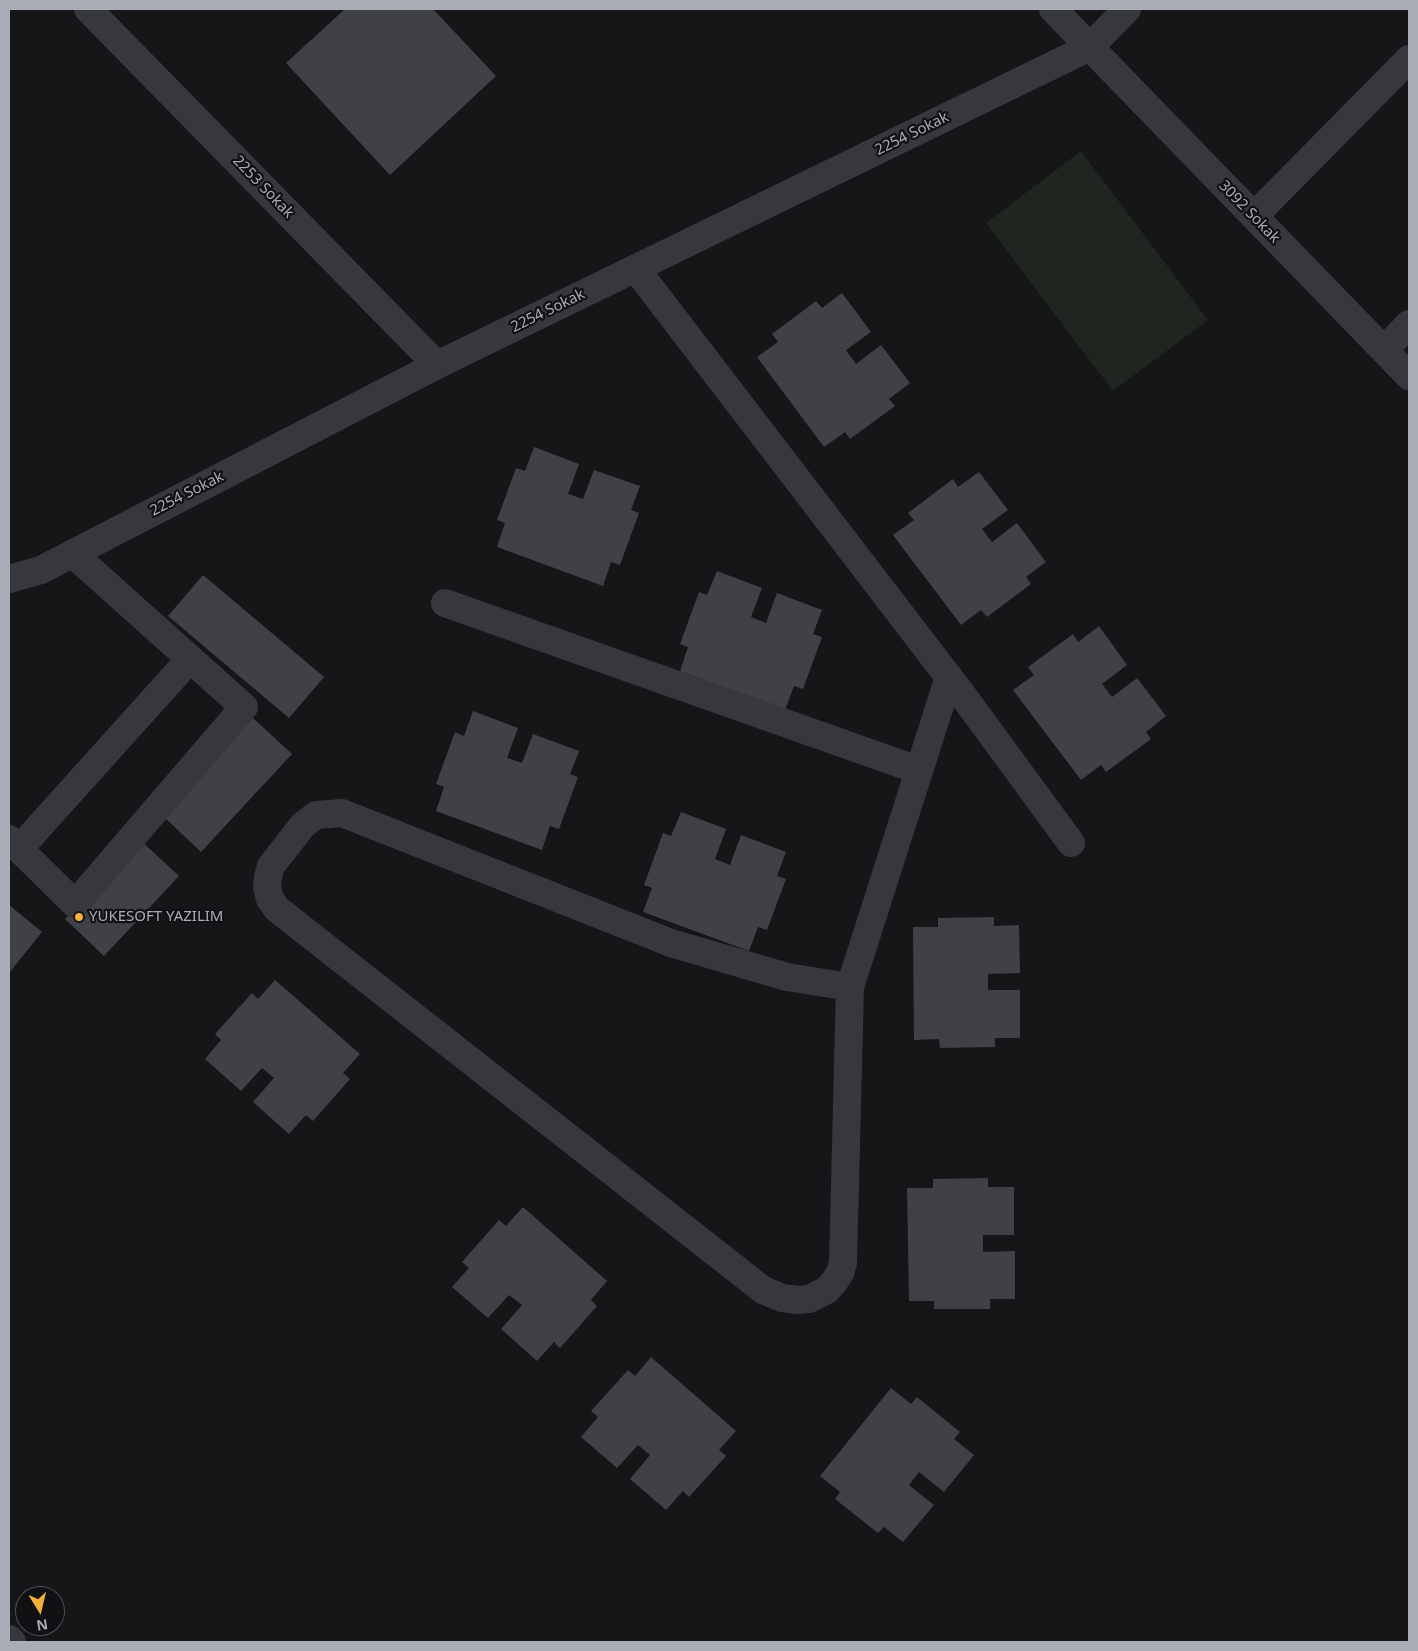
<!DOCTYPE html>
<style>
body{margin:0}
#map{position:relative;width:1418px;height:1651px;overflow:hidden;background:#161618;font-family:"Noto Sans",sans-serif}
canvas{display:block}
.frame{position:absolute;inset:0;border:10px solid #a8adb8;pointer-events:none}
.north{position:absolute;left:15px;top:1586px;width:50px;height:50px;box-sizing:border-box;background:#111113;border:1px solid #4d4f55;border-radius:50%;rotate:171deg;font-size:14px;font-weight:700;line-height:20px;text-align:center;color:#a8adb8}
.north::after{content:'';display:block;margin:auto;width:18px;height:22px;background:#f2b134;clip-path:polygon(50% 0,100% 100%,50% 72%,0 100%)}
</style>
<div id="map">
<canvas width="1418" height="1651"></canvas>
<div class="frame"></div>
<div class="north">N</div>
</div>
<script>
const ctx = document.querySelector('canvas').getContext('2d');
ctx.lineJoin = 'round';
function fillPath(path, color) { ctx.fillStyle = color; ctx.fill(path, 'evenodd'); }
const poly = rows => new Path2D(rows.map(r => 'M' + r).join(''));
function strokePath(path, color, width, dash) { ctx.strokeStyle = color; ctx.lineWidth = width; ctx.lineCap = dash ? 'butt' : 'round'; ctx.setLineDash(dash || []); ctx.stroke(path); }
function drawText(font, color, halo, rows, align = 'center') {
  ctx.font = font + ' "Noto Sans",sans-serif'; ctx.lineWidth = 4.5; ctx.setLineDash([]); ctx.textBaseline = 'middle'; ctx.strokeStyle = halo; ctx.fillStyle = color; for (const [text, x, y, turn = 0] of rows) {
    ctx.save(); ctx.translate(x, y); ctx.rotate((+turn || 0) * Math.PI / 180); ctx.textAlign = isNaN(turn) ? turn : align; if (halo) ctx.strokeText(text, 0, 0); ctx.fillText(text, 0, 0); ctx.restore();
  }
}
const green = poly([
 [1081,151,1208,320,1113,391,986,223]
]);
const building = poly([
 [345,9,433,9,496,76,390,175,286,63],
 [842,293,871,332,846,350,856,364,881,345,910,383,889,399,895,406,850,439,845,432,824,447,757,357,778,342,772,334,816,301,822,308],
 [534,447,579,464,568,494,583,499,594,470,640,486,631,510,639,513,620,565,611,562,603,586,497,547,505,523,497,520,516,468,525,471],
 [979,472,1008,510,982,529,992,542,1017,523,1046,562,1026,577,1031,584,987,617,981,610,961,625,893,535,914,520,908,513,953,479,958,487],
 [717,571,762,588,751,617,766,623,777,593,822,610,813,634,822,637,803,689,794,686,785,710,680,671,688,647,680,644,699,592,707,595],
 [203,575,324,677,289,718,168,616],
 [1099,626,1127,665,1102,684,1112,697,1137,678,1166,716,1146,732,1151,739,1106,772,1101,765,1081,780,1013,690,1034,675,1028,667,1073,634,1078,642],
 [473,711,518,728,507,758,522,763,533,734,579,751,570,774,578,777,559,829,550,826,542,850,436,811,444,787,436,784,455,732,464,736],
 [253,718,292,754,201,852,162,815],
 [681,812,726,829,715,859,730,865,741,835,786,852,777,876,786,879,767,930,758,927,749,951,643,912,652,888,644,885,663,833,671,836],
 [139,839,179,876,104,956,65,919],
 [9,905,42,932,9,973],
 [994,917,994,926,1019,925,1020,973,988,974,988,990,1020,990,1020,1038,995,1038,995,1047,940,1048,939,1039,914,1040,913,927,938,927,938,918],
 [275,980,360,1054,343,1073,350,1079,313,1121,306,1115,289,1134,253,1102,274,1078,262,1068,241,1091,205,1059,221,1040,215,1034,252,993,258,999],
 [988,1178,988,1187,1014,1187,1014,1235,983,1235,983,1252,1015,1251,1015,1299,990,1299,990,1309,934,1309,934,1301,909,1301,907,1188,933,1188,933,1179],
 [523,1207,607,1281,591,1300,597,1306,560,1348,554,1342,537,1361,501,1329,522,1305,509,1295,488,1318,452,1287,469,1268,462,1262,499,1220,506,1226],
 [651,1357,736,1431,719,1450,726,1456,689,1497,683,1491,666,1510,630,1479,650,1455,638,1445,617,1468,581,1437,598,1417,591,1411,628,1370,635,1376],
 [891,1388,911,1404,917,1397,960,1432,954,1439,974,1455,944,1492,919,1472,909,1485,934,1505,903,1542,884,1527,878,1533,835,1499,840,1492,820,1476]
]);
const minor = poly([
 [88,9,437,365],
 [1053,9,1409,376],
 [1254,216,1409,59],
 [636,269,961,693,1071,843],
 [1384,350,1409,324],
 [9,579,41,570,437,365,1090,47,1127,9],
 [445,603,918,770],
 [9,839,75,904,244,707,73,554],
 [19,849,190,659],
 [850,987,787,977,671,943,342,813,316,815,303,825,271,866,268,877,267,888,270,899,277,909,763,1290,782,1298,798,1300,809,1299,827,1290,834,1282,840,1273,843,1263,850,987,949,677],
 [9,1639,12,1642]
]);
const markers = [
 [79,917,5,"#f2b134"]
];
const streetNames = [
 ["2254 Sokak",912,134,-26],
 ["2253 Sokak",263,187,46],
 ["3092 Sokak",1249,212,46],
 ["2254 Sokak",548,311,-26],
 ["2254 Sokak",187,494,-27]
];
const poiNames = [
 ["YUKESOFT YAZILIM",89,917]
];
fillPath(green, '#1e261f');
fillPath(building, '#404145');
strokePath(minor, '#37383d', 28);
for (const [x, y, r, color] of markers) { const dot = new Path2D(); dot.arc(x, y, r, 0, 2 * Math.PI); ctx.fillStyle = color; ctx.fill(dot); strokePath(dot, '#111113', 2); }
drawText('15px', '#a8adb8', '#111113', streetNames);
drawText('15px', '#a8adb8', '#111113', poiNames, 'left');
</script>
